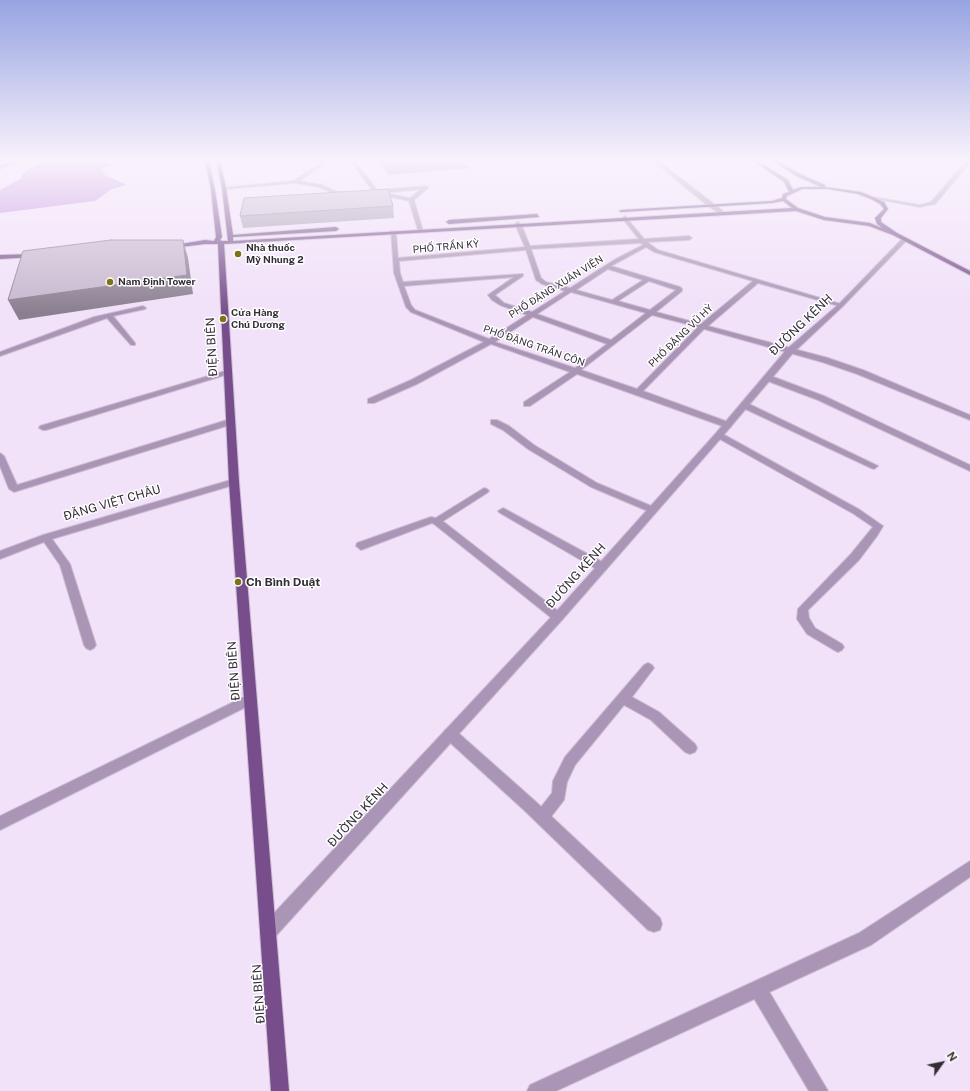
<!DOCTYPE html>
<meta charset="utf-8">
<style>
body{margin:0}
#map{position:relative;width:970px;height:1091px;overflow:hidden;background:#f1e1f9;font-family:"Public Sans",sans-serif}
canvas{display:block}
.north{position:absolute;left:922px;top:1043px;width:40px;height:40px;-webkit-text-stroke:3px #fff;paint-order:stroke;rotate:57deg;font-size:11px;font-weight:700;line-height:16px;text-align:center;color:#332d36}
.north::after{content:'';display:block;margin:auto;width:14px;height:18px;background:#332d36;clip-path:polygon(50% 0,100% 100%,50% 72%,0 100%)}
</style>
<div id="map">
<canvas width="970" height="1091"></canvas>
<div class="north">N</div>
</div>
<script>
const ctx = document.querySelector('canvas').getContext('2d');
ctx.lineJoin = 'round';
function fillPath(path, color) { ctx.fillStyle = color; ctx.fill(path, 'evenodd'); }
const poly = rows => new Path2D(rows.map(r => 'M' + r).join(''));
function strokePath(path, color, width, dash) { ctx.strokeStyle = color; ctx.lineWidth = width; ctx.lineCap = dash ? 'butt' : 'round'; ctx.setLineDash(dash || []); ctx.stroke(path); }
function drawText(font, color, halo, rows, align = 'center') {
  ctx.font = font + ' "Public Sans",sans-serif'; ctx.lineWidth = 3; ctx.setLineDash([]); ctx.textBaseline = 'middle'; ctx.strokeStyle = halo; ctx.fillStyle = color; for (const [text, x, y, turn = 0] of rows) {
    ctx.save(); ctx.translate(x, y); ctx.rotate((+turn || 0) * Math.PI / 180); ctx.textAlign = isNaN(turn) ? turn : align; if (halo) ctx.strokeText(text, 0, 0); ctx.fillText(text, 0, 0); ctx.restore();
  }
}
const water = poly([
 [47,160,99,160,111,163,113,165,103,168,102,170,105,175,127,185,112,189,95,201,0,213,0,190,20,179,22,175,29,169],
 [377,160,454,160,469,166,470,168,389,175]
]);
const service = poly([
 [325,160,330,160,299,181,322,185,334,191,350,193,350,195,333,193,319,187,295,183,224,189,222,188,294,181,325,160],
 [350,160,354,160,377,190,428,186,428,188,414,200,423,231,418,230,409,201,374,193,350,160],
 [421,189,410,198,385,193,421,189],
 [225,371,228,371,232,373,46,430,43,430,39,428,40,426,225,371],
 [741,403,747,403,878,466,874,469,871,468,741,407,741,403],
 [227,420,233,420,234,422,233,424,14,492,9,489,0,466,0,453,4,456,17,485,227,420],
 [491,420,497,420,509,426,534,445,597,483,656,508,658,510,653,513,650,512,591,487,528,449,503,430,491,424,491,420],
 [719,432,860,510,883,526,877,536,859,560,808,610,809,618,815,628,842,644,844,647,842,650,838,652,834,650,807,634,797,619,798,609,851,554,873,527,854,514,716,437,715,435,719,432],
 [484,488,487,489,489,491,487,493,440,523,434,523,432,521,434,519,484,488],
 [503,508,606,564,607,567,606,570,598,570,500,513,498,511,503,508],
 [648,663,652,665,654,668,632,697,659,712,695,744,697,748,695,752,690,754,685,752,651,720,624,705,575,765,567,782,564,800,547,822,542,824,537,822,535,817,537,812,552,793,553,781,565,757,644,665,648,663],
 [250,694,254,695,256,699,254,703,0,830,0,816,250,694],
 [758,981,764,983,828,1091,809,1091,752,995,750,989,752,983,758,981]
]);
const minor = poly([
 [652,160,657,160,723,211,723,213,719,213,708,206,652,160],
 [17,161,19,163,0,169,0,167,17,161],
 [625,216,644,239,689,236,692,238,689,240,647,242,658,250,844,305,839,306,758,283,708,326,828,358,863,370,970,415,970,420,857,374,822,362,704,329,643,391,731,423,731,427,725,427,577,374,530,406,524,406,524,402,570,372,491,344,417,384,374,403,368,403,368,399,411,380,484,342,411,312,406,307,394,273,391,231,396,232,398,258,525,247,515,224,518,222,521,224,530,246,639,239,622,218,625,216],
 [641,243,643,245,614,260,570,288,546,282,541,278,531,249,641,243],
 [646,247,654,252,753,281,701,324,656,312,682,291,682,289,680,287,611,266,646,247],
 [526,250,536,280,542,284,565,291,532,312,504,303,495,295,523,276,523,274,403,282,400,273,399,261,526,250],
 [608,269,643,280,612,300,576,290,608,269],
 [514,277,488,295,492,300,500,305,527,315,489,339,415,310,411,305,404,286,514,277],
 [649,281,676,290,650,310,618,301,649,281],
 [571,292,646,313,611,340,537,314,571,292],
 [652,315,698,327,637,389,581,370,652,315],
 [533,317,607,344,575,368,495,342,533,317],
 [143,306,146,308,145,309,113,316,135,343,135,345,131,345,107,318,0,356,0,352,94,317,143,306],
 [765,376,771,376,824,396,970,465,970,471,818,400,765,380,765,376],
 [234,479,237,480,239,482,237,484,52,539,70,564,96,645,94,648,90,650,86,648,84,645,60,565,44,542,0,559,0,551,43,535,234,479],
 [431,517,440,519,562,614,564,617,562,620,558,621,554,620,434,524,432,523,361,550,356,546,357,543,431,517],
 [450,728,455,730,535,801,660,918,662,924,660,930,654,932,648,930,525,811,445,738,444,734,445,730,450,728],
 [970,861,970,877,871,945,556,1091,527,1091,530,1085,859,933,970,861]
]);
const tertiary = poly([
 [967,160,970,160,970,163,935,204,920,207,871,198,873,197,920,205,931,202,967,160],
 [903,238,908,239,843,306,793,353,722,437,562,620,274,938,268,940,262,938,260,932,262,926,554,614,716,433,787,349,839,304,903,238]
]);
const primary = poly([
 [205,160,209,160,215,190,222,237,220,240,222,241,228,241,222,188,216,160,220,160,226,188,233,235,336,227,339,229,336,231,233,237,233,241,792,208,783,201,772,203,621,212,619,211,621,210,772,201,782,198,783,194,789,192,784,182,752,160,757,160,788,180,793,190,801,187,821,187,796,176,771,160,777,160,800,174,825,185,825,187,861,192,884,202,888,209,881,218,881,222,897,233,970,271,970,275,968,274,893,235,869,226,824,220,796,211,224,244,239,482,289,1091,271,1091,229,482,218,244,205,244,172,248,169,246,205,240,214,241,216,237,211,190,205,160],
 [802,189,828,189,858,194,871,199,880,204,884,209,875,218,877,224,882,228,870,223,825,217,798,208,786,199,787,196,802,189],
 [537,214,539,217,449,224,446,222,449,220,537,214],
 [36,254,36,256,34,257,0,259,0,255,36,254]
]);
const rail = poly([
 [0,167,17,160]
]);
const wall = poly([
 [393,206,394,218,243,228,240,216]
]);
const shadedWall = poly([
 [183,240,188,258,193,294,19,320,8,300]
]);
const building = poly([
 [388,189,393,206,240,216,244,198,388,189],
 [111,240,183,240,187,275,8,300,23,251,111,240]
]);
const markers = [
 [238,254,4,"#7c7315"],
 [110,282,4,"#7c7315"],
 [223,319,4,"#7c7315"],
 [238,582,4,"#7c7315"]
];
const farStreetnames = [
 ["PHỐ TRẦN KỲ",446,247,-5],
 ["PHỐ ĐẶNG XUÂN VIỆN",556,287,-32],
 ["PHỐ ĐẶNG VŨ HỶ",681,336,-44],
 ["PHỐ ĐẶNG TRẦN CÔN",534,346,19]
];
const farPoinames = [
 ["Nhà thuốc",246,248],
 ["Mỹ Nhung 2",246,260],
 ["Nam Định Tower",118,282],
 ["Cửa Hàng",231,313],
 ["Chú Dương",231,325]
];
const streetNames = [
 ["ĐƯỜNG KÊNH",801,325,-44],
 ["ĐIỆN BIÊN",212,347,-93],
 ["ĐẶNG VIỆT CHÂU",112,503,-16],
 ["ĐƯỜNG KÊNH",576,576,-48],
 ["ĐIỆN BIÊN",234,671,-94],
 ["ĐƯỜNG KÊNH",358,815,-47],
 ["ĐIỆN BIÊN",259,994,-94]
];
const poiNames = [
 ["Ch Bình Duật",246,582]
];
fillPath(water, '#bf8bd9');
strokePath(service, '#cbbdd2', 2);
strokePath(minor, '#cbbdd2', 2);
strokePath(tertiary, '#cbbdd2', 2);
strokePath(primary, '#cbbdd2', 2);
fillPath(service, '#ab95b7');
fillPath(minor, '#ab95b7');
fillPath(tertiary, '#ab95b7');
fillPath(primary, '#774e8b');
strokePath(rail, '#726977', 1.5);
fillPath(wall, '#a99db0');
fillPath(shadedWall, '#8a7f90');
fillPath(building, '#c5b6cd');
strokePath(building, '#8a7f90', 1);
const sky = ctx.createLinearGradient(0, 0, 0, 313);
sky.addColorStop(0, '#97a4e2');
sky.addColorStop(0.51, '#f9f2fc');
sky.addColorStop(1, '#f9f2fc00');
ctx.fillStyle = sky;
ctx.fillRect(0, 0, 970, 313);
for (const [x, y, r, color] of markers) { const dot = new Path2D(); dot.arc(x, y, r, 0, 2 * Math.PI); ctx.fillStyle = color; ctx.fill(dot); strokePath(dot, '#fff', 1.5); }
drawText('10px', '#332d36', '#fff', farStreetnames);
drawText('bold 10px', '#332d36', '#fff', farPoinames, 'left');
drawText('12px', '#332d36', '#fff', streetNames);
drawText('bold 12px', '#332d36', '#fff', poiNames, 'left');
</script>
